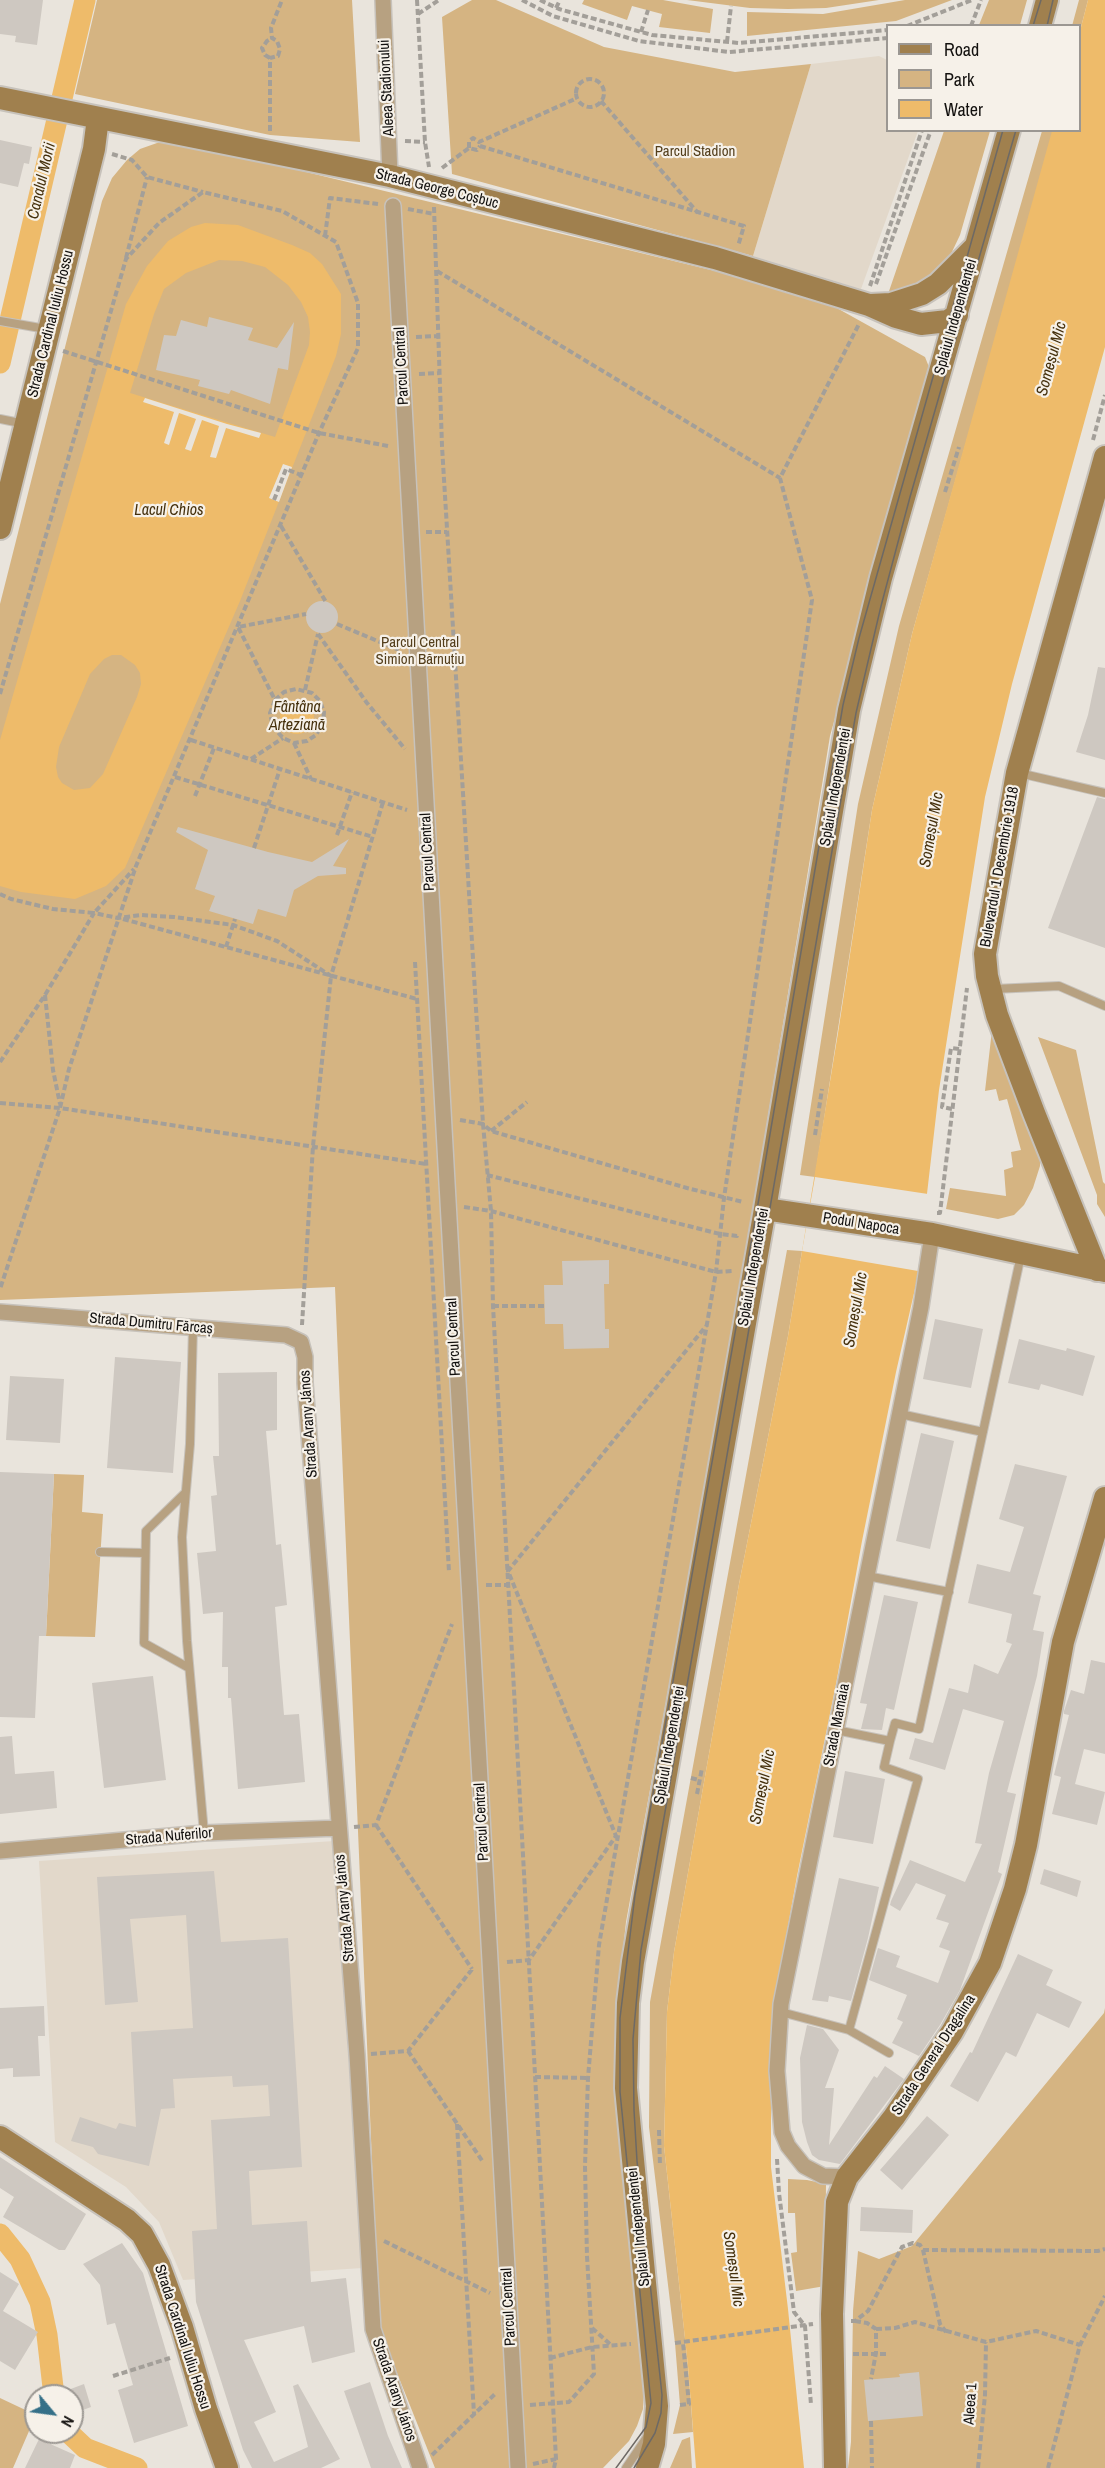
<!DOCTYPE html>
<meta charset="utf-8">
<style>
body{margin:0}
#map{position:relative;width:1105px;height:2468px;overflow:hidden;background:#e9e4dc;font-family:"Archivo Narrow",sans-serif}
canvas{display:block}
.legend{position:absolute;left:886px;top:24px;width:195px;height:108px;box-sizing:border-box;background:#f6f1e9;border:2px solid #9b9792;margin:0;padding:8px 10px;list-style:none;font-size:18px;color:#13110f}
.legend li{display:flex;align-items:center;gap:12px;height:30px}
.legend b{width:30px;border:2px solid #9b9792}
.north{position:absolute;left:24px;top:2384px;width:60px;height:60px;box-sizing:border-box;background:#f6f1e9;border:2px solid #9b9792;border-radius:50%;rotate:119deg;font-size:16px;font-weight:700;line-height:24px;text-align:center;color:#13110f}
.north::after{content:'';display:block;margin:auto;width:21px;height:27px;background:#357088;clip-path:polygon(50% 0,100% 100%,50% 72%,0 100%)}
</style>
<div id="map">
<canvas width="1105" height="2468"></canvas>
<ul class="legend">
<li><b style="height:8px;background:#a0804e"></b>Road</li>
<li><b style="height:16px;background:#d5b482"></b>Park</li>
<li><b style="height:16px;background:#eebb6a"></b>Water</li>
</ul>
<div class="north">N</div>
</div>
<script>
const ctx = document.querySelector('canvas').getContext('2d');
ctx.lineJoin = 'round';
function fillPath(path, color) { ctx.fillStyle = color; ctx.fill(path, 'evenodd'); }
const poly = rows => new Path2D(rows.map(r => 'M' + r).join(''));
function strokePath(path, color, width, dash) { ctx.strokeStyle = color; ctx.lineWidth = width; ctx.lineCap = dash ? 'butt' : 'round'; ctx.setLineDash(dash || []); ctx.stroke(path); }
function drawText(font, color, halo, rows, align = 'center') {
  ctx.font = font + ' "Archivo Narrow",sans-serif'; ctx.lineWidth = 4.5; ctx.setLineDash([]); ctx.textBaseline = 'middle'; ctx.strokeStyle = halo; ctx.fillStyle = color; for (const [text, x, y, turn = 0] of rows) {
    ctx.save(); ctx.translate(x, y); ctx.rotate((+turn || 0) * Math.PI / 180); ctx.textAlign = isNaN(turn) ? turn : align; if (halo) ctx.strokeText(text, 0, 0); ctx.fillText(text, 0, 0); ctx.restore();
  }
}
const built = poly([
 [879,56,887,60,888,130,918,131,861,289,753,256,811,64],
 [334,1841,362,2268,183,2280,159,2222,126,2187,55,2142,39,1861]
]);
const green = poly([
 [97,0,352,0,360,142,270,135,75,94],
 [472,0,496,0,604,47,735,72,811,64,753,256,452,174,442,17],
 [584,0,663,0,713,9,710,33,659,27,662,14,632,6,627,20,582,4],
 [687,0,879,0,826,8,788,9,750,8],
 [905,0,952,0,896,21,747,36,747,12,823,14],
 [989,0,1027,0,1020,25,979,25],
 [1079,0,1088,0,1080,31,1080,26,1072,26],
 [944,131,990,131,960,235,950,256,936,270,919,283,887,297],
 [1042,131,1054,131,912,634,872,810,815,1177,800,1175,858,804,899,626],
 [178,141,773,285,826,302,925,357,929,367,923,399,830,736,731,1343,626,1922,618,1996,614,2073,644,2389,643,2409,637,2426,629,2441,603,2468,435,2468,379,2328,335,1287,0,1300,0,604,102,201,112,178,127,160,140,149,157,143],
 [992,1030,1040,1152,1040,1166,1033,1188,1024,1205,1014,1215,998,1219,946,1209,950,1188,1006,1196,1004,1170,1013,1167,1011,1152,1021,1150,1007,1099,999,1101,996,1089,985,1091],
 [1038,1037,1076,1050,1103,1182,1105,1184,1105,1217,1097,1204,1097,1195],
 [787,1250,802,1251,788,1336,739,1584,674,1952,667,2012,664,2146,688,2366,693,2432,673,2434,680,2405,675,2343,649,2127,650,2002],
 [54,1474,84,1475,82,1512,103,1514,95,1637,46,1636],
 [1105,2008,1105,2468,848,2468,851,2442,853,2311,858,2251,879,2259,912,2246,1104,2013],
 [788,2179,807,2180,826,2184,825,2286,796,2291,791,2253,797,2252,795,2213,788,2213],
 [0,2398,36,2415,13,2468,0,2468],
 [690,2437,692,2468,670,2468,682,2440]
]);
const water = poly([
 [1088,0,1105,0,1105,347,1012,684,985,797,939,1090,917,1280,896,1372,862,1541,836,1684,797,1876,774,2004,771,2050,771,2167,788,2309,804,2468,696,2468,688,2366,664,2146,667,2012,674,1952,739,1584,788,1336,838,1033,872,810,912,634,1052,131,1080,130,1080,31],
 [205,223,238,225,292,245,310,253,322,264,341,294,341,334,336,356,240,601,125,868,106,886,75,899,21,892,0,886,0,740,126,304,147,266,168,241,191,227],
 [219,260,242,261,265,267,288,285,301,302,308,317,310,332,309,345,275,437,130,393,154,314,164,289,186,273],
 [112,655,121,655,135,665,140,673,141,684,137,697,103,774,90,788,74,790,62,783,58,777,56,767,59,747,90,674,104,659],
 '280 717a17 17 0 1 1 34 0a17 17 0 1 1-34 0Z'
]);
const pier = poly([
 [145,398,227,424,261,433,259,438,226,428,216,458,210,457,219,426,202,420,191,451,185,449,196,419,179,413,169,445,164,443,174,412,143,402],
 [283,464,292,467,279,502,269,498],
 [815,1177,928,1194,918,1271,802,1251]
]);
const canal = poly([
 [0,363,85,0],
 [0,2234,20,2259,40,2302,47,2335,54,2396],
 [68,2432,85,2448,137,2468]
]);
const building = poly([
 [0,0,43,0,37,45,15,42,16,36,0,34],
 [0,140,32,147,29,164,24,163,18,187,0,183],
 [209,317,253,328,248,340,277,348,294,322,288,370,278,368,270,404,231,390,229,394,198,386,200,380,156,370,164,335,176,336,181,320,207,327],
 '306 617a16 16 0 1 1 32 0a16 16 0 1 1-32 0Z',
 [1098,667,1105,668,1105,760,1076,752,1088,715],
 [1097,797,1105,799,1105,948,1048,928],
 [178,827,268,852,312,862,349,839,333,866,346,868,346,874,318,876,294,890,286,917,258,909,253,924,209,911,215,896,195,889,208,850,176,832],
 [609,1260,609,1284,604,1284,605,1329,609,1329,609,1348,564,1349,563,1324,545,1324,544,1285,563,1285,562,1261],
 [935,1319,983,1329,971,1388,923,1379],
 [1019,1339,1066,1351,1067,1348,1095,1356,1083,1396,1041,1384,1039,1390,1008,1383],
 [115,1357,181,1362,173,1473,107,1468],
 [277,1372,277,1430,266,1431,276,1545,281,1544,287,1605,275,1607,284,1715,299,1714,305,1782,238,1789,231,1698,228,1698,228,1667,222,1667,223,1612,203,1614,197,1553,216,1551,211,1496,217,1495,213,1456,219,1456,218,1373],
 [10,1376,64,1379,60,1443,6,1440],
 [921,1433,954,1441,930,1549,896,1541],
 [1015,1464,1067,1476,1033,1594,1041,1596,1033,1630,1044,1632,1037,1676,1007,1792,1016,1794,998,1872,1002,1874,960,1990,940,2025,919,2056,892,2043,903,2022,897,2019,907,1995,869,1980,878,1948,900,1956,896,1967,938,1983,950,1951,939,1947,949,1923,936,1919,946,1895,916,1883,900,1911,890,1905,891,1901,910,1860,965,1882,982,1844,975,1843,989,1773,1004,1721,963,1709,945,1770,909,1759,915,1738,933,1743,949,1688,968,1693,974,1664,998,1674,1012,1644,1006,1642,1012,1614,968,1603,977,1564,1010,1572,1024,1527,999,1519],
 [0,1472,54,1474,46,1636,39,1636,35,1718,0,1717],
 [884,1595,918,1602,894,1710,886,1708,882,1730,861,1729,867,1704,860,1703],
 [1091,1660,1105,1663,1105,1754,1084,1749,1075,1784,1105,1792,1097,1825,1052,1814,1061,1777,1054,1775,1069,1715,1064,1714,1064,1711,1071,1690,1084,1694],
 [153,1676,166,1780,104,1788,92,1683],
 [12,1736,15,1774,54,1771,57,1808,0,1814,0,1737],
 [845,1771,885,1779,873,1844,833,1837],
 [1044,1869,1081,1881,1077,1897,1040,1884],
 [214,1871,221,1942,288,1938,302,2167,249,2171,252,2225,307,2221,311,2282,346,2278,355,2352,312,2363,304,2326,244,2340,276,2412,254,2422,274,2462,308,2447,293,2386,298,2384,340,2459,321,2468,252,2468,243,2450,196,2302,192,2231,217,2229,211,2120,270,2116,268,2085,233,2087,232,2076,173,2079,175,2108,161,2109,149,2166,98,2154,93,2147,71,2141,80,2117,116,2129,119,2123,136,2127,131,2032,193,2028,186,1915,130,1919,138,2002,105,2005,97,1877],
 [839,1878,879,1887,868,1938,851,2001,829,1996,828,2002,812,2000],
 [1018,1954,1053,1970,1046,1985,1082,2002,1069,2028,1037,2013,1016,2057,1006,2052,978,2102,950,2086,970,2052,972,2053],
 [44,2006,45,2036,38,2036,40,2076,13,2077,13,2068,0,2069,0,2008],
 [807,2025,823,2029,839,2050,825,2088,834,2088,829,2145,874,2076,877,2078,885,2066,904,2079,840,2164,819,2160,812,2155,807,2142,802,2122,800,2058],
 [927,2116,949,2135,902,2190,880,2170],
 [0,2157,86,2214,65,2250,59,2250,3,2217,14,2197,0,2188],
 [861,2207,913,2210,912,2233,860,2231],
 [122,2243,143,2273,188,2426,134,2443,118,2390,133,2385,115,2323,107,2325,100,2285,83,2264],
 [0,2272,19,2284,3,2311,38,2332,15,2370,0,2361],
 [919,2372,923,2416,868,2421,864,2380,900,2377,899,2374],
 [370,2382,388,2436,402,2468,371,2468,344,2391],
 [84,2384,91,2407,75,2413,72,2396,70,2396,68,2390],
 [39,2439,75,2455,70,2468,25,2468]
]);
const path = poly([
 [417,0,425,142,429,167],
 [522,0,553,16,639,41,729,52,888,38],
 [540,0,559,9,652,35,739,43,888,30],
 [556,8,560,0],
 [418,14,439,0],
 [907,26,972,0],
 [971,26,981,0],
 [641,32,648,10],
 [727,42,731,6],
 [270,58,265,55,262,48,267,41,272,38],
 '576 93a14 14 0 1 1 28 0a14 14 0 1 1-28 0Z',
 [601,101,698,213],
 [270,131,270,58,278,56,280,49,277,41,272,38,271,28,282,0],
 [405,141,425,142],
 [480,146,744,226,738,246],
 [469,148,469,141,473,138,479,142,575,99],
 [112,154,132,160,147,177,203,192],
 [442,168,469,148,477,150,480,146],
 [434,207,442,446,483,1124,491,1211,493,1306,556,2459,554,2468],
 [408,209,434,214],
 [325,236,330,198,378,204],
 [126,258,147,177],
 [437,271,780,478],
 [876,284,931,130],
 [870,286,922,130],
 [416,337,438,336],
 [63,351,319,433,388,446],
 [419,374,440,373],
 [1093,440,1105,395],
 [945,492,959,447],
 [274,500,286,469,301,475],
 [281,526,326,602],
 [426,532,447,532],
 [337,624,399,650],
 [318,634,367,703,405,749],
 [305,690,318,634],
 [0,694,126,259,159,223,203,192,282,211,336,242,358,303,358,348,319,433,136,866,69,1069,60,1108,0,1289],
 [275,700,284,692,296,689,312,693,320,701,324,712,323,723,316,735,307,741,294,743,283,738,273,727,270,713,275,700,238,627,306,614],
 [191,740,407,810],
 [294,743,311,779],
 [251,759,283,738],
 [175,777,373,837],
 [195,796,214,748],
 [337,835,352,792],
 [254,848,280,769],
 [0,894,11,899,53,909,94,913,134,869],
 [123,919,417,999],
 [226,947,235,919],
 [415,962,449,1572],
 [45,995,53,1070,60,1104],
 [0,1062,45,995,94,913,118,918,141,915,174,917,233,925,277,941,331,976,383,802],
 [0,1103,60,1108,426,1164],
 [952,1109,942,1107,951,1048,960,1049],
 [460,1120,483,1124,491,1131,687,1188,743,1202],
 [491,1131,527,1102],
 [815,1135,822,1089],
 [487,1175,720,1234,737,1236,738,1234],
 [464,1207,491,1211,716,1272,732,1271],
 [937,1213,940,1213,967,988],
 [493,1306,545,1306],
 [302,1325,313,1146,331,976],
 [486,1585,508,1585],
 [691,1778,699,1780],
 [697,1794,702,1768],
 [376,1825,472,1969],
 [354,1827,376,1825,452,1624],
 [507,1962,529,1960,616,1836,508,1571,706,1326],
 [408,2051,483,2162],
 [371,2054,408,2051,473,1968],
 [535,2077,588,2078],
 [457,2124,474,2414],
 [659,2130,660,2166],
 [777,2159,779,2193,794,2312,805,2326,811,2405],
 [384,2241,490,2293],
 [923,2250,1098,2251,1105,2249],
 [851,2321,855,2321,868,2311,902,2247,913,2243,920,2245,923,2250,940,2324,946,2332],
 [855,2321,867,2323,876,2329,876,2353,871,2379],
 [592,2328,611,2345],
 [876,2329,895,2328,915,2322,986,2342,1036,2331,1080,2345],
 [675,2343,813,2324],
 [853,2354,887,2354],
 [550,2358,592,2347,631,2344],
 [113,2376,170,2358],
 [530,2405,569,2402,594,2374,587,2256,585,2166,588,2078,599,1945,716,1272,724,1198,812,600,780,478,859,324],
 [680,2405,689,2404,683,2343],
 [871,2421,872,2468],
 [432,2455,496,2393],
 [533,2464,556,2459],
 [978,2468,985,2395,986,2342],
 [1048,2468,1080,2345,1105,2296]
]);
const lane = poly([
 [0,321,46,329],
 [0,419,25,424],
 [1019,773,1105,793],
 [994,989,1059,986,1105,1006],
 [193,1327,190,1444,182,1537,187,1641,204,1833],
 [900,1414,983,1432],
 [185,1493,146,1531,144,1643,189,1668],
 [100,1552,145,1553],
 [867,1576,949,1592],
 [836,1730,890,1741,895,1723,919,1729,1021,1255],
 [781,2012,849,2030,889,2053],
 [849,2030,918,1779,884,1767,890,1741],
 [626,2468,647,2437]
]);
const street = poly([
 [383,0,390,176],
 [393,206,518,2467],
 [0,1312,286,1335,301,1342,305,1357,305,1383,357,2055,373,2329,420,2468],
 [0,1851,204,1833,339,1828],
 [847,2177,823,2176,804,2166,788,2146,782,2132,777,2071,781,2004,921,1307,932,1234]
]);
const secondary = poly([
 [1040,26,1047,0],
 [0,98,390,176,715,258,869,305,896,317,921,324,948,321,957,315],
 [870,305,891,304,922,294,938,284,974,248],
 [0,528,94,149,98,118],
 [765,1209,932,1234,1105,1271],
 [1097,1270,1034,1113,997,1015,987,976,985,954,1017,773,1105,457],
 [0,2137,127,2220,142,2234,159,2265,182,2327,206,2409,227,2468],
 [647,2468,654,2444,657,2406,626,2088,628,2003,633,1962,765,1209,849,710,881,578,1009,130],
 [835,2468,832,2314,837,2202,847,2177,894,2117,952,2032,990,1963,1015,1889,1026,1845,1063,1642,1105,1498]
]);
const tram = poly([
 [1033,26,1041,0],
 [1047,26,1053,0],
 [616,2468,646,2427,651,2403,620,2092,620,2018,635,1895,761,1187,843,705,859,638,1003,130],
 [634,2468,655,2433,661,2413,662,2395,637,2161,634,2110,633,2039,641,1950,856,713,881,606,910,497,1016,130]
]);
const streetNames = [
 ["Aleea Stadionului",387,88,-93],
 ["Strada George Coșbuc",437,189,14],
 ["Splaiul Independenței",956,317,-74],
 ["Strada Cardinal Iuliu Hossu",51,324,-76],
 ["Parcul Central",402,366,-93],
 ["Splaiul Independenței",836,787,-80],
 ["Parcul Central",428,852,-93],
 ["Bulevardul 1 Decembrie 1918",1000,867,-80],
 ["Podul Napoca",861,1224,9],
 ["Splaiul Independenței",754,1267,-80],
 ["Strada Dumitru Fărcaș",151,1324,5],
 ["Parcul Central",454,1337,-93],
 ["Strada Arany János",309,1424,-94],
 ["Strada Mamaia",837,1725,-79],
 ["Splaiul Independenței",670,1745,-80],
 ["Parcul Central",482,1822,-93],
 ["Strada Nuferilor",169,1837,-5],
 ["Strada Arany János",345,1908,-95],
 ["Strada General Dragalina",934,2055,-57],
 ["Splaiul Independenței",639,2227,-96],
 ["Parcul Central",509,2307,-93],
 ["Strada Cardinal Iuliu Hossu",182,2337,72],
 ["Strada Arany János",394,2390,71],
 ["Aleea 1",971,2404,-86]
];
const parkNames = [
 ["Parcul Stadion",695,152],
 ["Parcul Central",420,643],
 ["Simion Bărnuțiu",420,660]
];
const waterNames = [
 ["Canalul Morii",42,181,-77],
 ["Someșul Mic",1052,359,-75],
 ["Lacul Chios",169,511],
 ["Fântâna",297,708],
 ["Arteziană",297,726],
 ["Someșul Mic",932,830,-80],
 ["Someșul Mic",856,1310,-80],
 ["Someșul Mic",763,1787,-79],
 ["Someșul Mic",733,2269,82]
];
fillPath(built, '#e2d8ca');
fillPath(green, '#d5b482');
fillPath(water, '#eebb6a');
fillPath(pier, '#e9e4dc');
strokePath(canal, '#eebb6a', 21);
fillPath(building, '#cec8c1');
strokePath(lane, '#c7c2bb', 10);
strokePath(street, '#c7c2bb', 18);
strokePath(secondary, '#c7c2bb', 26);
strokePath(path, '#a39f99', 4, [6, 3]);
strokePath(lane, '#b7a181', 8);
strokePath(street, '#b7a181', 15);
strokePath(secondary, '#a0804e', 22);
strokePath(tram, '#6d6965', 1.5);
drawText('15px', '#13110f', '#f6f1e9', streetNames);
drawText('15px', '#533e1b', '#f6f1e9', parkNames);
drawText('italic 16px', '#45300c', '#f6f1e9', waterNames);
</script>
